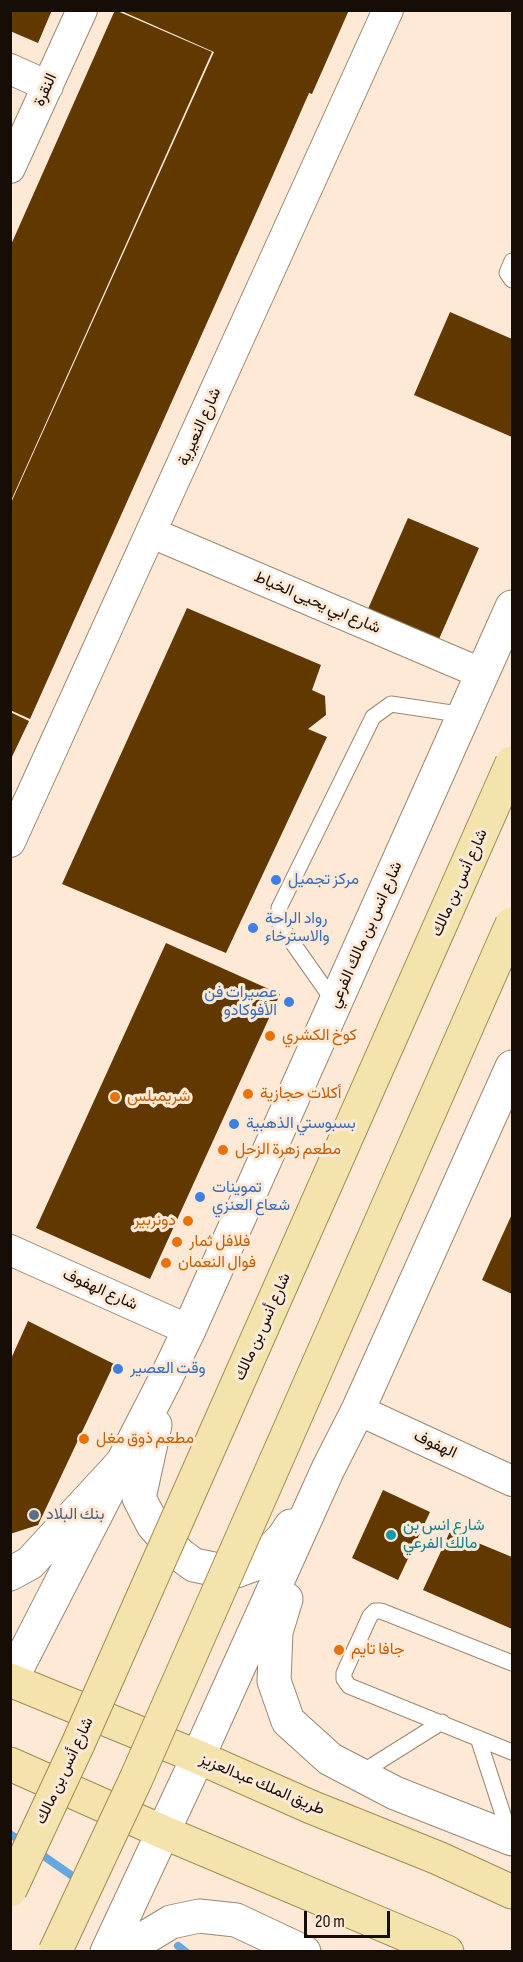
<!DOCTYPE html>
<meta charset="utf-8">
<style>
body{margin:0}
#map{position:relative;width:523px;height:1962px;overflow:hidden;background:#fde9d6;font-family:"Sofia Sans Condensed",sans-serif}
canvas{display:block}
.frame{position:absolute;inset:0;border:12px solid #150d06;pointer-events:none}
.scale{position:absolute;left:304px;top:1911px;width:86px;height:27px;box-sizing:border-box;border:3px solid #150d06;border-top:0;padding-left:8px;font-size:18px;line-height:21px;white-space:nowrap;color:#150d06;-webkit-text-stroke:4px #fde9d6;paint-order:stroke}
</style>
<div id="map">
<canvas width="523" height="1962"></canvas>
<div class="frame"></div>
<div class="scale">20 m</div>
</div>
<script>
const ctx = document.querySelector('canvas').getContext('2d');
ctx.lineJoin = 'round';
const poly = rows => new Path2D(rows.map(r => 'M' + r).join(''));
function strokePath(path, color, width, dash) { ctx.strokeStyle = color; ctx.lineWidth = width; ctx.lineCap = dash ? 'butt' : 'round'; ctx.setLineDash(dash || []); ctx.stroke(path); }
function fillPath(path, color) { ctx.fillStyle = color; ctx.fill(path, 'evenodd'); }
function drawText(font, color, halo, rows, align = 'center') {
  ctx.font = font + ' "Sofia Sans Condensed",Vazirmatn,sans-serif'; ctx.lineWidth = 6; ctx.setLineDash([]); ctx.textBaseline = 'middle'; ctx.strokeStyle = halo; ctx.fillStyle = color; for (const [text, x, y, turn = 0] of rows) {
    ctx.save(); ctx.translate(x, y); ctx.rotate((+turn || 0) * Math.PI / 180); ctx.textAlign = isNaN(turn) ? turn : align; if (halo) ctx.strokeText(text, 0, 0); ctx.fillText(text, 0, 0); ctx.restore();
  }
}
const stream = poly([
 [10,1834,24,1843],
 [35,1850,81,1882],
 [178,1946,186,1952]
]);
const building = poly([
 [10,10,52,10,38,43,10,31],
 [115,10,212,52,10,503,10,247],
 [119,10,349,10,312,94,309,93,273,175,30,719,10,710,10,505,214,52],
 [450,312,512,339,512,437,414,395],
 [408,518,479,548,439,639,368,609],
 [187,608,321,665,312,690,325,696,326,715,308,729,327,737,226,953,62,884],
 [10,712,29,721,10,761],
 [166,943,280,994,150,1279,36,1228],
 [512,1214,512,1294,482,1280],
 [28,1321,114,1364,38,1525,10,1534,10,1361],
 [383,1490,430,1512,398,1580,352,1558],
 [454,1523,465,1530,466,1538,512,1557,512,1629,423,1590]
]);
const service = poly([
 [512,261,507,273,512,280],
 [335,1003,280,925,279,908,373,717,391,704,465,715],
 [512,1663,381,1611,375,1611,370,1616,344,1673,344,1679,349,1686,512,1752],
 [478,1738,510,1836],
 [359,1774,442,1722]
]);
const minor = poly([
 [10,69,48,86],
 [10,168,82,10],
 [152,533,483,674],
 [10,842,388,10],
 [10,1250,189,1330],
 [358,1410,512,1481]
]);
const tertiary = poly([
 [155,1425,139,1498,153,1525,179,1554,194,1565,223,1571,236,1571,258,1563,283,1538,291,1526],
 [286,1599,276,1632,274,1681,288,1721,330,1759,395,1793,512,1839],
 [10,1682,167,1376,189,1330,512,607],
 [107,1952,198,1757,328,1469,358,1410,512,1067],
 [126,1952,128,1948,171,1922,199,1916,236,1920,304,1952]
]);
const secondary = poly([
 [10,1574,30,1563,123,1462]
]);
const primary = poly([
 [10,1680,198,1757,311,1807,438,1858,512,1892],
 [10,1764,163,1832,447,1952]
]);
const primaryBridge = poly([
 [10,1890,78,1744,512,763],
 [55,1952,136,1779,512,924]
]);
const markers = [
 [276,880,6,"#3f7fe0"],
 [253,928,6,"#3f7fe0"],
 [289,1002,6,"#3f7fe0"],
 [270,1036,6,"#e8710a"],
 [248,1094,6,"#e8710a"],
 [115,1097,6,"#e8710a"],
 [234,1124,6,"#3f7fe0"],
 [223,1150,6,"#e8710a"],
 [200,1197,6,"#3f7fe0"],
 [188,1221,6,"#e8710a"],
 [177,1242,6,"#e8710a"],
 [166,1263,6,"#e8710a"],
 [118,1369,6,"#3f7fe0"],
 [84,1439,6,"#e8710a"],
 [34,1515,6,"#5c6f8a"],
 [391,1535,6,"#0f9aa8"],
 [339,1650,6,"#e8710a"]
];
const streetNames = [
 ["النقرة",46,90,-66],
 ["شارع النعيرية",200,427,-66],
 ["شارع ابي يحيى الخياط",317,603,23],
 ["شارع أنس بن مالك",460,883,-66],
 ["شارع انس بن مالك الفرعي",366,935,-66],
 ["شارع الهفوف",100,1290,24],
 ["شارع أنس بن مالك",263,1327,-66],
 ["الهفوف",435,1445,25],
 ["شارع أنس بن مالك",65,1771,-65],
 ["طريق الملك عبدالعزيز",262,1785,23]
];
const shopNames = [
 ["مركز تجميل",288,880],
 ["رواد الراحة",265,919],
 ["والاسترخاء",265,937],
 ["عصيرات فن",277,993,"right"],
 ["الأفوكادو",277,1011,"right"],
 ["بسبوستي الذهبية",246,1124],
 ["تموينات",212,1188],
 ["شعاع العنزي",212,1206],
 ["وقت العصير",130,1369]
];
const foodNames = [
 ["كوخ الكشري",282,1036],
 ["أكلات حجازية",260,1094],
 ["شريمبلس",127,1097],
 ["مطعم زهرة الزحل",235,1150],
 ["دونربير",176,1221,"right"],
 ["فلافل ثمار",189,1242],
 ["فوال النعمان",178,1263],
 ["مطعم ذوق مغل",96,1439],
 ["جافا تايم",351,1650]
];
const serviceNames = [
 ["بنك البلاد",46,1515]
];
const cultureNames = [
 ["شارع انس بن",403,1526],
 ["مالك الفرعي",403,1544]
];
strokePath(stream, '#67a7df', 8);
fillPath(building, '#603800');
strokePath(service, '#9c8770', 17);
strokePath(minor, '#9c8770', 32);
strokePath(tertiary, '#9c8770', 35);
strokePath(secondary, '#9c8770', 35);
strokePath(primary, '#a18c4f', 35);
strokePath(service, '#fff', 15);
strokePath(minor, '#fff', 30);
strokePath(tertiary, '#fff', 33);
strokePath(secondary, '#fff', 33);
strokePath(primary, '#f4e3ad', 33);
strokePath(primaryBridge, '#a18c4f', 35, []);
strokePath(primaryBridge, '#f4e3ad', 33);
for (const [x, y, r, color] of markers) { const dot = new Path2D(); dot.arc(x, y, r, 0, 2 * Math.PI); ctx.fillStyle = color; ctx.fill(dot); strokePath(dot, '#fde9d6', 2); }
drawText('16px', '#150d06', '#fde9d6', streetNames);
drawText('16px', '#366cbe', '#fde9d6', shopNames, 'left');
drawText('16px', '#c56008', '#fde9d6', foodNames, 'left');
drawText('16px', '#4e5e75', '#fde9d6', serviceNames, 'left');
drawText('16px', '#0d838f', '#fde9d6', cultureNames, 'left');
</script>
